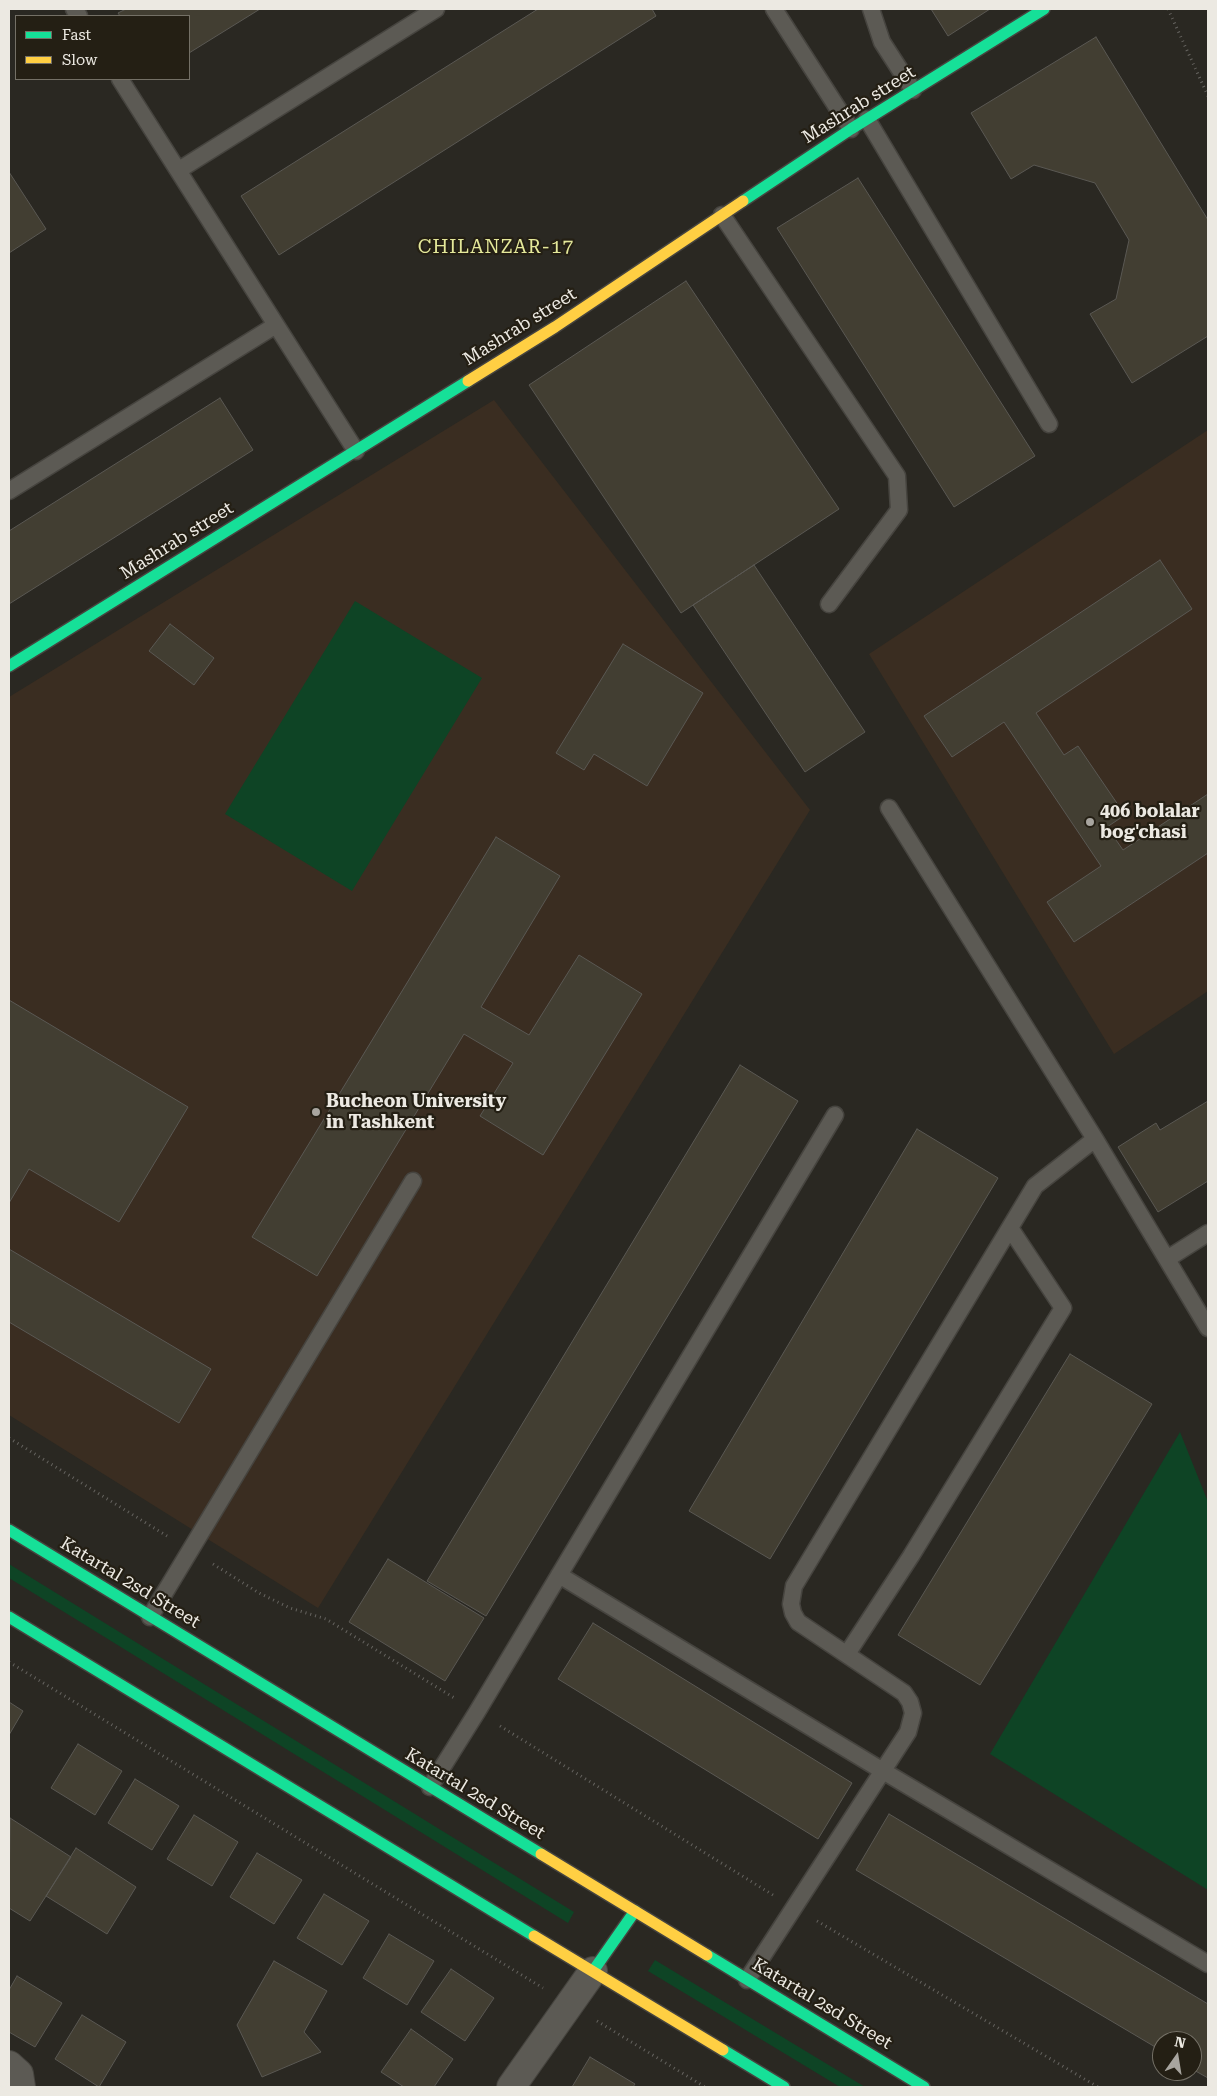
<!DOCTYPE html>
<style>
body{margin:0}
#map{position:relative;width:1217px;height:2096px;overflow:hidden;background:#2a2822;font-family:"Roboto Serif",serif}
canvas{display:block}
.frame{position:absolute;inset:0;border:10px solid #ece9e2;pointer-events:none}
.legend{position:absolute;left:15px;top:15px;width:175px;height:65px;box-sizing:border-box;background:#241f14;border:1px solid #747066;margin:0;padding:6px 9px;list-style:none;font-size:15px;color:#ece9e2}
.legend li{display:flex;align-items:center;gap:10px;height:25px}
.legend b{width:25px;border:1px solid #747066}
.north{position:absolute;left:1152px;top:2031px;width:50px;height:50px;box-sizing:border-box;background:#241f14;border:1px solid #747066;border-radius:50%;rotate:13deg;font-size:14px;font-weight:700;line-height:20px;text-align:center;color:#ece9e2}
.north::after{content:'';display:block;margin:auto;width:18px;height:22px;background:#a8a59f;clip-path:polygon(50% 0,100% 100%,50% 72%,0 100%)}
</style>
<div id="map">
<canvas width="1217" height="2096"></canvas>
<div class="frame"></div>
<ul class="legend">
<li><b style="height:6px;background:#16e098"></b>Fast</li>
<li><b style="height:6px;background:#ffcf43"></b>Slow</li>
</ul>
<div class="north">N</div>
</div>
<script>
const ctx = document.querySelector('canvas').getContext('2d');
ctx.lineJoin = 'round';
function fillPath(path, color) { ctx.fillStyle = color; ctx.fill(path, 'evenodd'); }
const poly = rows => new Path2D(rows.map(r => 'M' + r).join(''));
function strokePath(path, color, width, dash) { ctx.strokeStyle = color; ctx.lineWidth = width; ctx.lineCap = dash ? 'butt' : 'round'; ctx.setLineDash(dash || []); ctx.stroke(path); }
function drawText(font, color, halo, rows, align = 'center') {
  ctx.font = font + ' "Roboto Serif",serif'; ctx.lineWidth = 4.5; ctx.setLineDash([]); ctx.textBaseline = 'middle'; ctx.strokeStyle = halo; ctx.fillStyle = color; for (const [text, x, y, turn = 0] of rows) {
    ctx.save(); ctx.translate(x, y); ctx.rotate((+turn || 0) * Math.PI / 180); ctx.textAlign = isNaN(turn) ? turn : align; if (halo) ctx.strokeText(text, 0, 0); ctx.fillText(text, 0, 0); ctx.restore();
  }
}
const industrial = poly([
 [494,400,810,810,318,1608,9,1415,9,697],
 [1208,430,1208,991,1114,1054,869,654]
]);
const green = poly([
 [355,601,482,678,352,891,225,814],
 [1180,1432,1208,1502,1208,1890,990,1754],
 [9,1564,574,1912,568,1923,9,1578],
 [655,1960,865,2087,840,2087,648,1971]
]);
const building = poly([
 [126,9,260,9,189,53,189,16,120,16,118,13,126,9],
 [538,9,652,9,656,16,279,255,241,196,538,9],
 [931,9,990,9,948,36,931,9],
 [1096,37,1208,220,1208,336,1132,383,1090,314,1116,299,1129,240,1095,183,1034,165,1011,179,971,113,1096,37],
 [9,172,46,229,9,253,9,172],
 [858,178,1035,456,954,507,777,228,858,178],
 [686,281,839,509,681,613,529,385,686,281],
 [220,398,253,450,9,604,9,531,220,398],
 [1160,560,1192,609,1036,713,1064,755,1078,746,1125,815,1107,827,1123,850,1208,794,1208,853,1074,942,1047,902,1101,866,1004,722,952,757,924,716,1160,560],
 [754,565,865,732,805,772,693,605,754,565],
 [170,624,214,658,194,685,149,651,170,624],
 [623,644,703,693,647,786,594,754,584,770,556,753,623,644],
 [496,837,560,876,481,1007,529,1035,579,955,642,994,543,1155,480,1116,513,1063,464,1034,317,1276,252,1237,496,837],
 [9,1000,188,1107,119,1222,29,1169,9,1203,9,1000],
 [740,1065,798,1101,486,1616,427,1581,740,1065],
 [1208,1101,1208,1181,1158,1212,1118,1147,1156,1123,1160,1130,1208,1101],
 [917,1129,998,1178,770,1559,689,1511,917,1129],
 [9,1249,211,1369,179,1423,9,1322,9,1249],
 [1070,1354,1152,1404,980,1685,898,1635,1070,1354],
 [388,1559,484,1618,445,1681,349,1622,388,1559],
 [593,1623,852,1783,818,1839,558,1679,593,1623],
 [9,1702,23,1711,9,1735,9,1702],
 [78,1744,122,1771,95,1815,51,1788,78,1744],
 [135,1779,179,1806,152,1850,108,1823,135,1779],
 [889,1814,1208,2004,1208,2078,1192,2069,1192,2041,1162,2041,1162,2051,856,1870,889,1814],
 [194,1815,238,1842,212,1886,167,1859,194,1815],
 [10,1818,71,1857,30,1921,9,1908,10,1818],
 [76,1848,136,1887,107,1934,46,1896,76,1848],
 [257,1853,302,1880,274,1924,230,1897,257,1853],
 [324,1894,369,1921,342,1965,297,1938,324,1894],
 [389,1934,434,1961,407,2005,363,1978,389,1934],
 [274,1961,327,1991,304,2032,321,2052,262,2077,237,2025,274,1961],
 [451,1969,494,1998,465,2041,421,2012,451,1969],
 [17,1976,62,2003,35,2047,9,2032,9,1990,17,1976],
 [82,2015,126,2042,99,2087,55,2059,82,2015],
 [411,2029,453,2059,434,2087,404,2087,381,2072,411,2029],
 [590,2057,635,2084,633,2087,572,2087,590,2057]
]);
const path = poly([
 [1168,9,1208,96],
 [9,1438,167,1536],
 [213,1564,259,1593,290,1608,326,1619,456,1699],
 [9,1662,543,1988],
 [500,1726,773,1895],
 [817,1921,1098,2087],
 [597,2021,705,2087]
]);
const lane = poly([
 [74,9,79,16],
 [774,9,851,129],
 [871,9,882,42,913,90],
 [120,79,356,451],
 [867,119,1049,424],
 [179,170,436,9],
 [722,215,897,476,899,510,829,604],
 [9,491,276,325],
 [889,808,1095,1139,1208,1328],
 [1167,1259,1208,1233],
 [559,1575,883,1771,1208,1964],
 [150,1617,413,1181],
 [847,1654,911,1556,1063,1308,1010,1228],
 [430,1787,477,1712,835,1115],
 [747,1980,908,1732,913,1713,910,1702,904,1693,798,1622,793,1613,791,1604,794,1586,1035,1186,1095,1139]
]);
const street = poly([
 [9,2065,19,2074,21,2087],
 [511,2087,593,1971]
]);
const fast = poly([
 [743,201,851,129,1044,9],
 [9,666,468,381],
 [9,1530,541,1854],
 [9,1617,534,1936],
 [707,1955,924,2087],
 [593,1971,635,1911],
 [723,2050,784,2087]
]);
const slow = poly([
 [468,381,555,327,743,201],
 [541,1854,707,1955],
 [534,1936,723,2050]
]);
const markers = [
 [1090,822,5,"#a8a59f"],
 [316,1112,5,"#a8a59f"]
];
const streetNames = [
 ["Mashrab street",859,105,-32],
 ["Mashrab street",520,327,-32],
 ["Mashrab street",177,541,-32],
 ["Katartal 2sd Street",130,1583,31],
 ["Katartal 2sd Street",475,1794,31],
 ["Katartal 2sd Street",822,2004,31]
];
const poiNames = [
 ["406 bolalar",1100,812],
 ["bog'chasi",1100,833],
 ["Bucheon University",326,1102],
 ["in Tashkent",326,1123]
];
const neighbourhoodNames = [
 ["CHILANZAR-17",496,247]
];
fillPath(industrial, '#3a2d21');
fillPath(green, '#0e4425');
fillPath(building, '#423e32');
strokePath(building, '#5a5853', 1);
strokePath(lane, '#46443f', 19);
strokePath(street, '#46443f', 30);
strokePath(fast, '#46443f', 14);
strokePath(slow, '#46443f', 14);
strokePath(path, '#666460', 3, [1, 4]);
strokePath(lane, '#5c5a54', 16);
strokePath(street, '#5c5a54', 28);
strokePath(fast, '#16e098', 11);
strokePath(slow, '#ffcf43', 11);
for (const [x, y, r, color] of markers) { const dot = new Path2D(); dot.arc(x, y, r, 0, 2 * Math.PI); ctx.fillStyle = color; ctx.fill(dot); strokePath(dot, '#241f14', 2); }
drawText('18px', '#ece9e2', '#241f14', streetNames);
drawText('bold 18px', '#ece9e2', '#241f14', poiNames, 'left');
ctx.letterSpacing = '1px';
drawText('19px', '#e4e89a', '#241f14', neighbourhoodNames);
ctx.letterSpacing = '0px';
</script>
